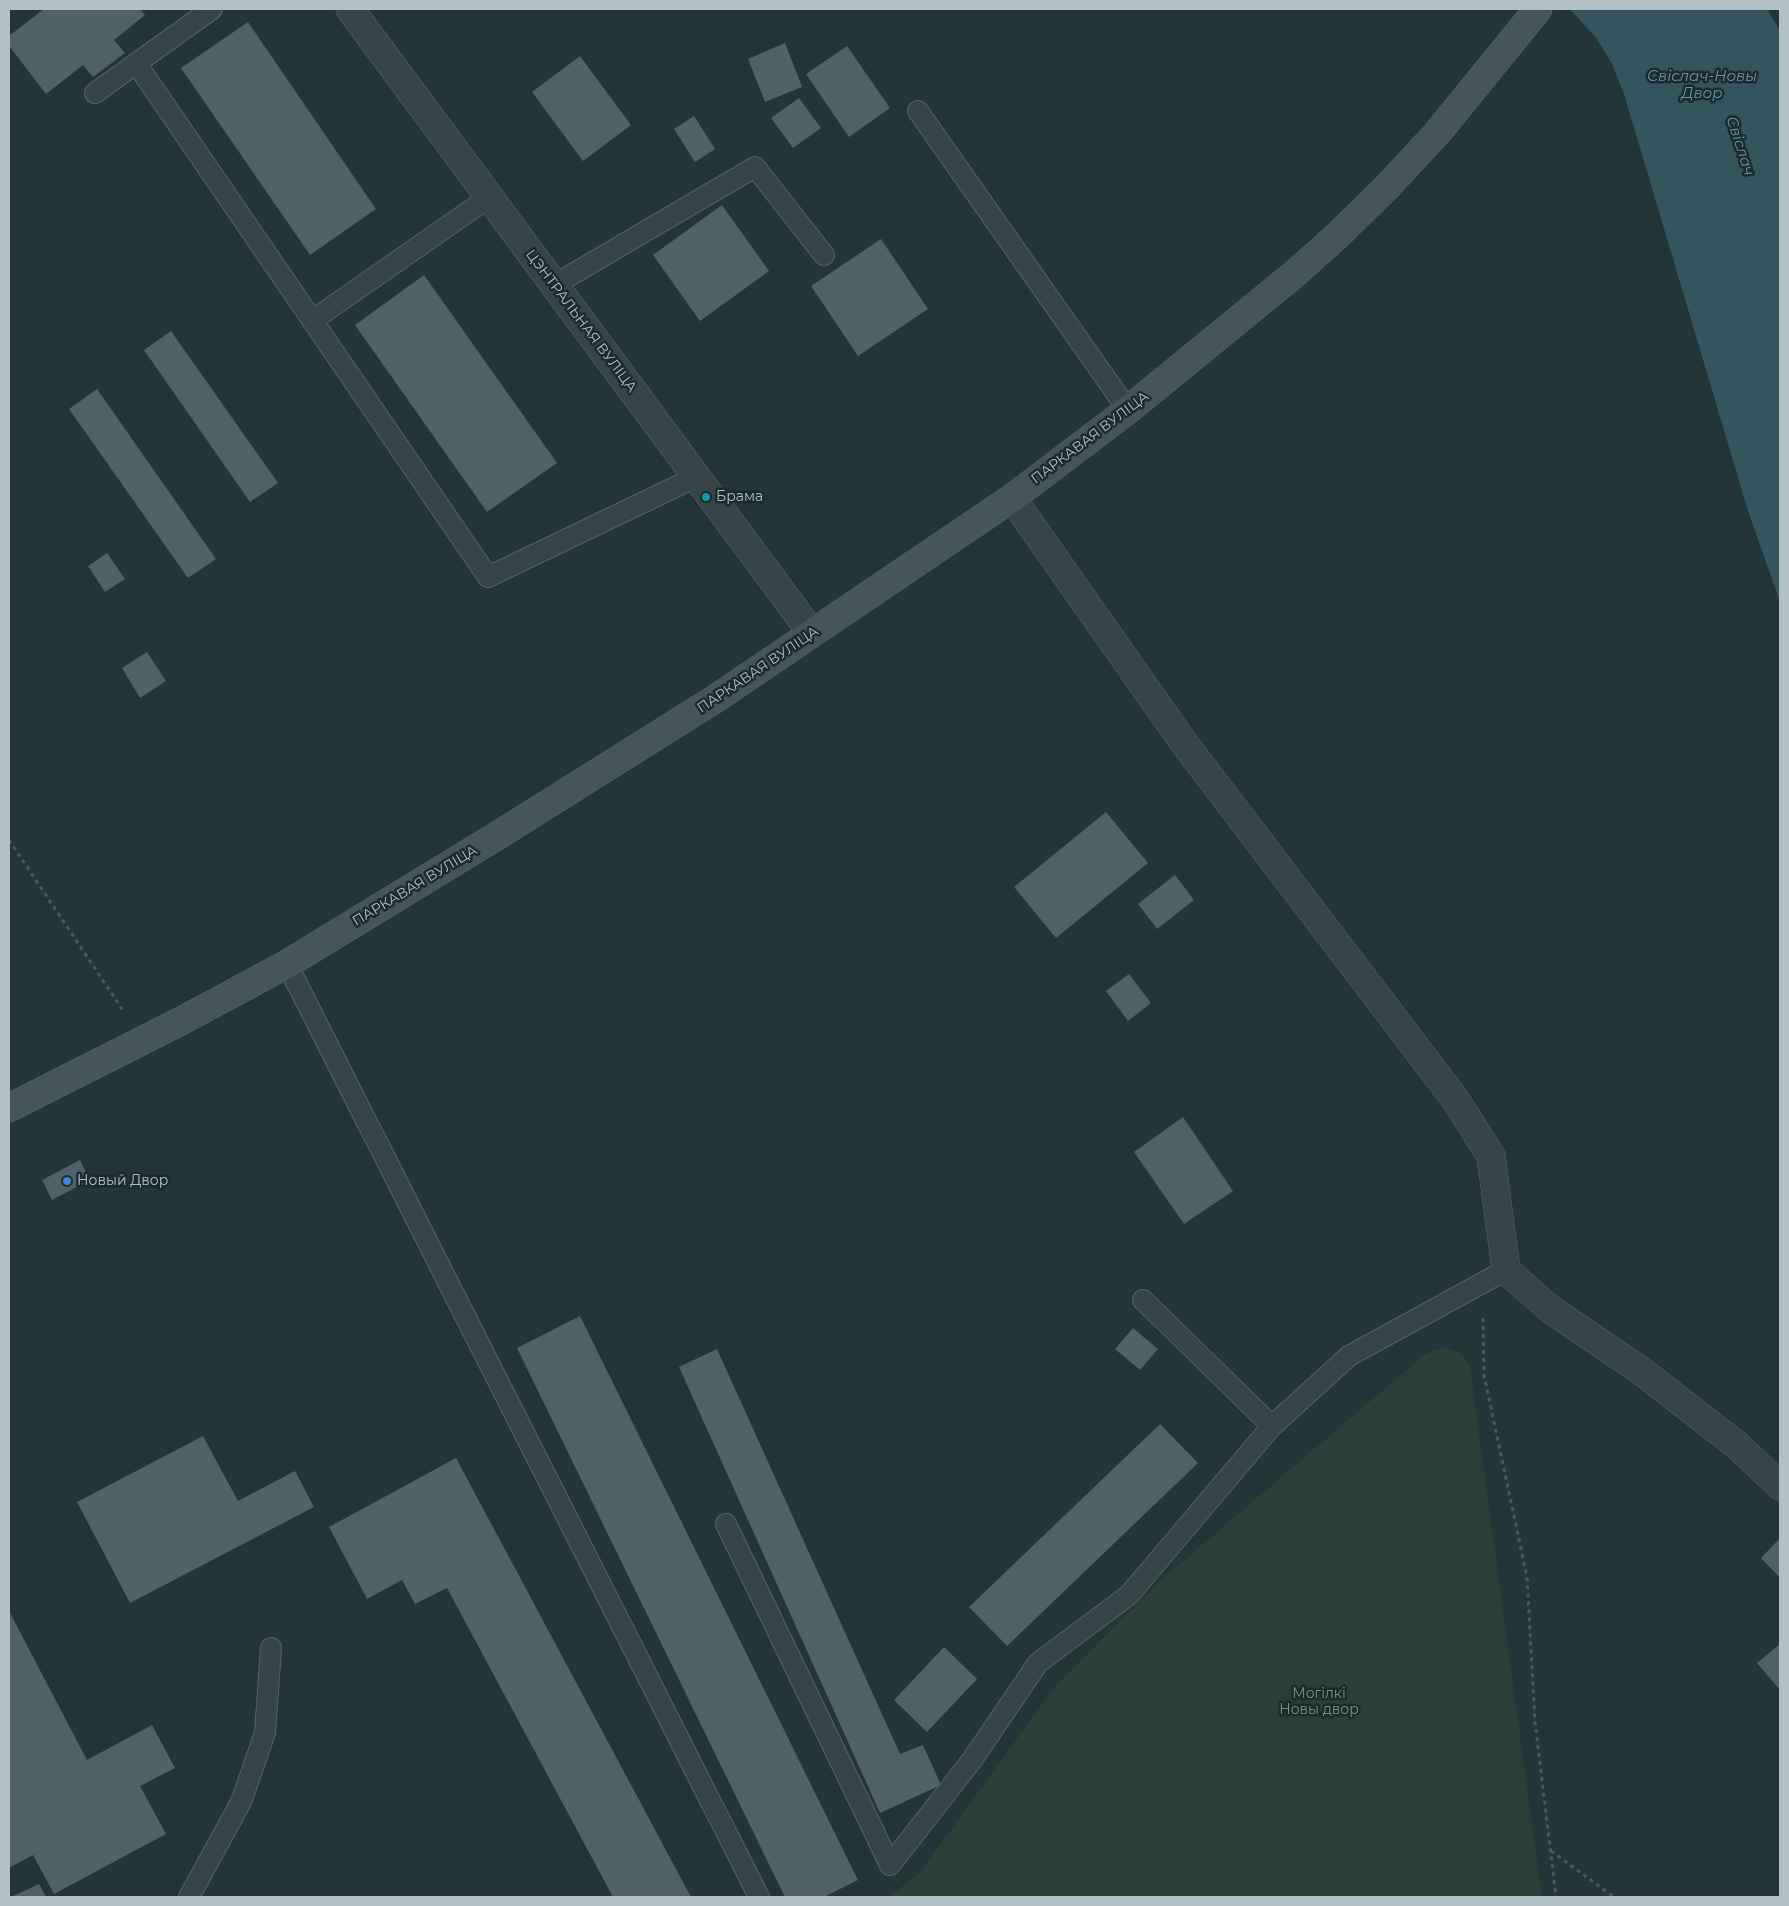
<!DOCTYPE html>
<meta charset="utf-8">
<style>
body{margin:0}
#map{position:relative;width:1789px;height:1906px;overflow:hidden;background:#223539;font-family:Montserrat,sans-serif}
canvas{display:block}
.frame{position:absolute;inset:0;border:10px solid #b1c1c6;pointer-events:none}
</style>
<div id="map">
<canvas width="1789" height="1906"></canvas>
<div class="frame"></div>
</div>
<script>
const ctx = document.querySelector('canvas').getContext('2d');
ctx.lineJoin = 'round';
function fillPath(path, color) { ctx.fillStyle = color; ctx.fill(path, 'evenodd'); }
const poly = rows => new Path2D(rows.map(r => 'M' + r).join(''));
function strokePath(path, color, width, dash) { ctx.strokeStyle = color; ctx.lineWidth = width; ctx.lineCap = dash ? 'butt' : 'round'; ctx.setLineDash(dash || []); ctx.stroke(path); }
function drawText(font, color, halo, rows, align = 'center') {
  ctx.font = font + ' Montserrat,sans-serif'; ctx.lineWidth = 5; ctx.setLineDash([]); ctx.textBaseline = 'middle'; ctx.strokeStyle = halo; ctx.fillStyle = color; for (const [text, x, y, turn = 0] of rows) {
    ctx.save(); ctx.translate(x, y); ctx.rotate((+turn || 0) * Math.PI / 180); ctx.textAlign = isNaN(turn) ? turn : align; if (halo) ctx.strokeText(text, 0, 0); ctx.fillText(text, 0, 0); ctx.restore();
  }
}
const green = poly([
 [1446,1347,1463,1354,1470,1367,1542,1897,889,1897,921,1871,1055,1686,1161,1580,1425,1354]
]);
const water = poly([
 [1570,9,1767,9,1780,31,1780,602,1748,511,1624,94,1612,64,1597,39]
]);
const building = poly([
 [44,9,140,9,145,15,114,40,125,53,93,77,83,65,46,94,9,46,9,36],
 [248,22,376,209,310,255,181,68],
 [785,43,802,87,765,102,748,59],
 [847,46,890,108,849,137,806,74],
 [580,56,631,125,583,161,532,92],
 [799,98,821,128,793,148,771,118],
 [694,116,715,149,695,162,674,129],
 [722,205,769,271,700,321,653,255],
 [881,239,928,309,858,356,811,286],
 [424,275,557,463,487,512,355,325],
 [171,331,278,483,250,502,144,350],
 [97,389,216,559,188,578,69,409],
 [107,553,125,579,105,592,88,566],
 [147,652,166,681,140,698,122,668],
 [1106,812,1148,863,1056,938,1014,887],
 [1175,875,1194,900,1157,929,1138,904],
 [1129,974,1151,1003,1128,1021,1106,991],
 [1183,1117,1233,1191,1184,1224,1134,1152],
 [80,1160,90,1180,52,1200,42,1180],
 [580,1316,858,1880,824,1897,785,1897,517,1348],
 [1133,1328,1158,1349,1140,1370,1115,1349],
 [717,1349,900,1754,923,1745,941,1785,880,1813,679,1367],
 [1160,1424,1198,1463,1007,1646,969,1607],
 [203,1436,238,1501,295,1471,314,1507,130,1603,77,1502],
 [456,1458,691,1897,613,1897,447,1588,415,1604,402,1580,367,1599,329,1527],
 [1780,1538,1780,1578,1761,1558],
 [9,1611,87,1760,152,1725,175,1768,140,1786,166,1834,54,1894,33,1855,9,1868],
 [1780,1644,1780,1690,1757,1663],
 [944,1647,977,1679,927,1732,894,1700],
 [39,1884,46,1897,11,1897]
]);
const path = poly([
 [9,840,124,1012],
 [1483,1318,1484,1375,1527,1577,1535,1722,1556,1897],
 [1551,1851,1614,1897]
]);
const service = poly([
 [136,63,488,577,696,477],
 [95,93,212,9],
 [918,111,1128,410],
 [554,285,755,167,824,255],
 [313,320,488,198],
 [287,964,759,1897],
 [1143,1300,1272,1426],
 [726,1524,890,1865,972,1760,1038,1663,1129,1595,1272,1426,1349,1356,1506,1270],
 [189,1897,241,1802,265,1733,271,1648]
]);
const minor = poly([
 [350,9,812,633],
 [1012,498,1184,743,1455,1099,1491,1156,1506,1270,1550,1309,1640,1370,1738,1446,1780,1486]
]);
const secondary = poly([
 [9,1108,183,1020,287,964,500,834,715,699,1012,498,1128,410,1292,276,1337,236,1388,186,1438,132,1538,9]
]);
const markers = [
 [706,497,5,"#0f9aa8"],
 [67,1181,5,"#3f7fe0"]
];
const streetNames = [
 ["ЦЭНТРАЛЬНАЯ ВУЛІЦА",581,321,53],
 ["ПАРКАВАЯ ВУЛІЦА",1090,438,-37],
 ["ПАРКАВАЯ ВУЛІЦА",758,670,-34],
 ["ПАРКАВАЯ ВУЛІЦА",415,886,-31]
];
const poiNames = [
 ["Брама",716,497],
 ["Новый Двор",77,1181]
];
const parkNames = [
 ["Могілкі",1319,1694],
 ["Новы двор",1319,1710]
];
const waterNames = [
 ["Свіслач-Новы",1702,77],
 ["Двор",1702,94],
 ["Свіслач",1740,146,72]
];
fillPath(green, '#284037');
fillPath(water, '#35555e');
fillPath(building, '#4e6268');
strokePath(service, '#546367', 22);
strokePath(minor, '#546367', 29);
strokePath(secondary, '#546367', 29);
strokePath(path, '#465b56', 3, [4, 4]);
strokePath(service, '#364549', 20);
strokePath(minor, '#364549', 28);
strokePath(secondary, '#44565c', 28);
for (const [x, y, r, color] of markers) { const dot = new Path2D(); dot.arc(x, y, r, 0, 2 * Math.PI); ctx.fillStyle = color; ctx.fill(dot); strokePath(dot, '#1b2a2e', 2); }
drawText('14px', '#b1c1c6', '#1b2a2e', streetNames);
drawText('14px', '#b1c1c6', '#1b2a2e', poiNames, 'left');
drawText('14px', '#769b70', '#1b2a2e', parkNames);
drawText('italic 15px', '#6b98a4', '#1b2a2e', waterNames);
</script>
